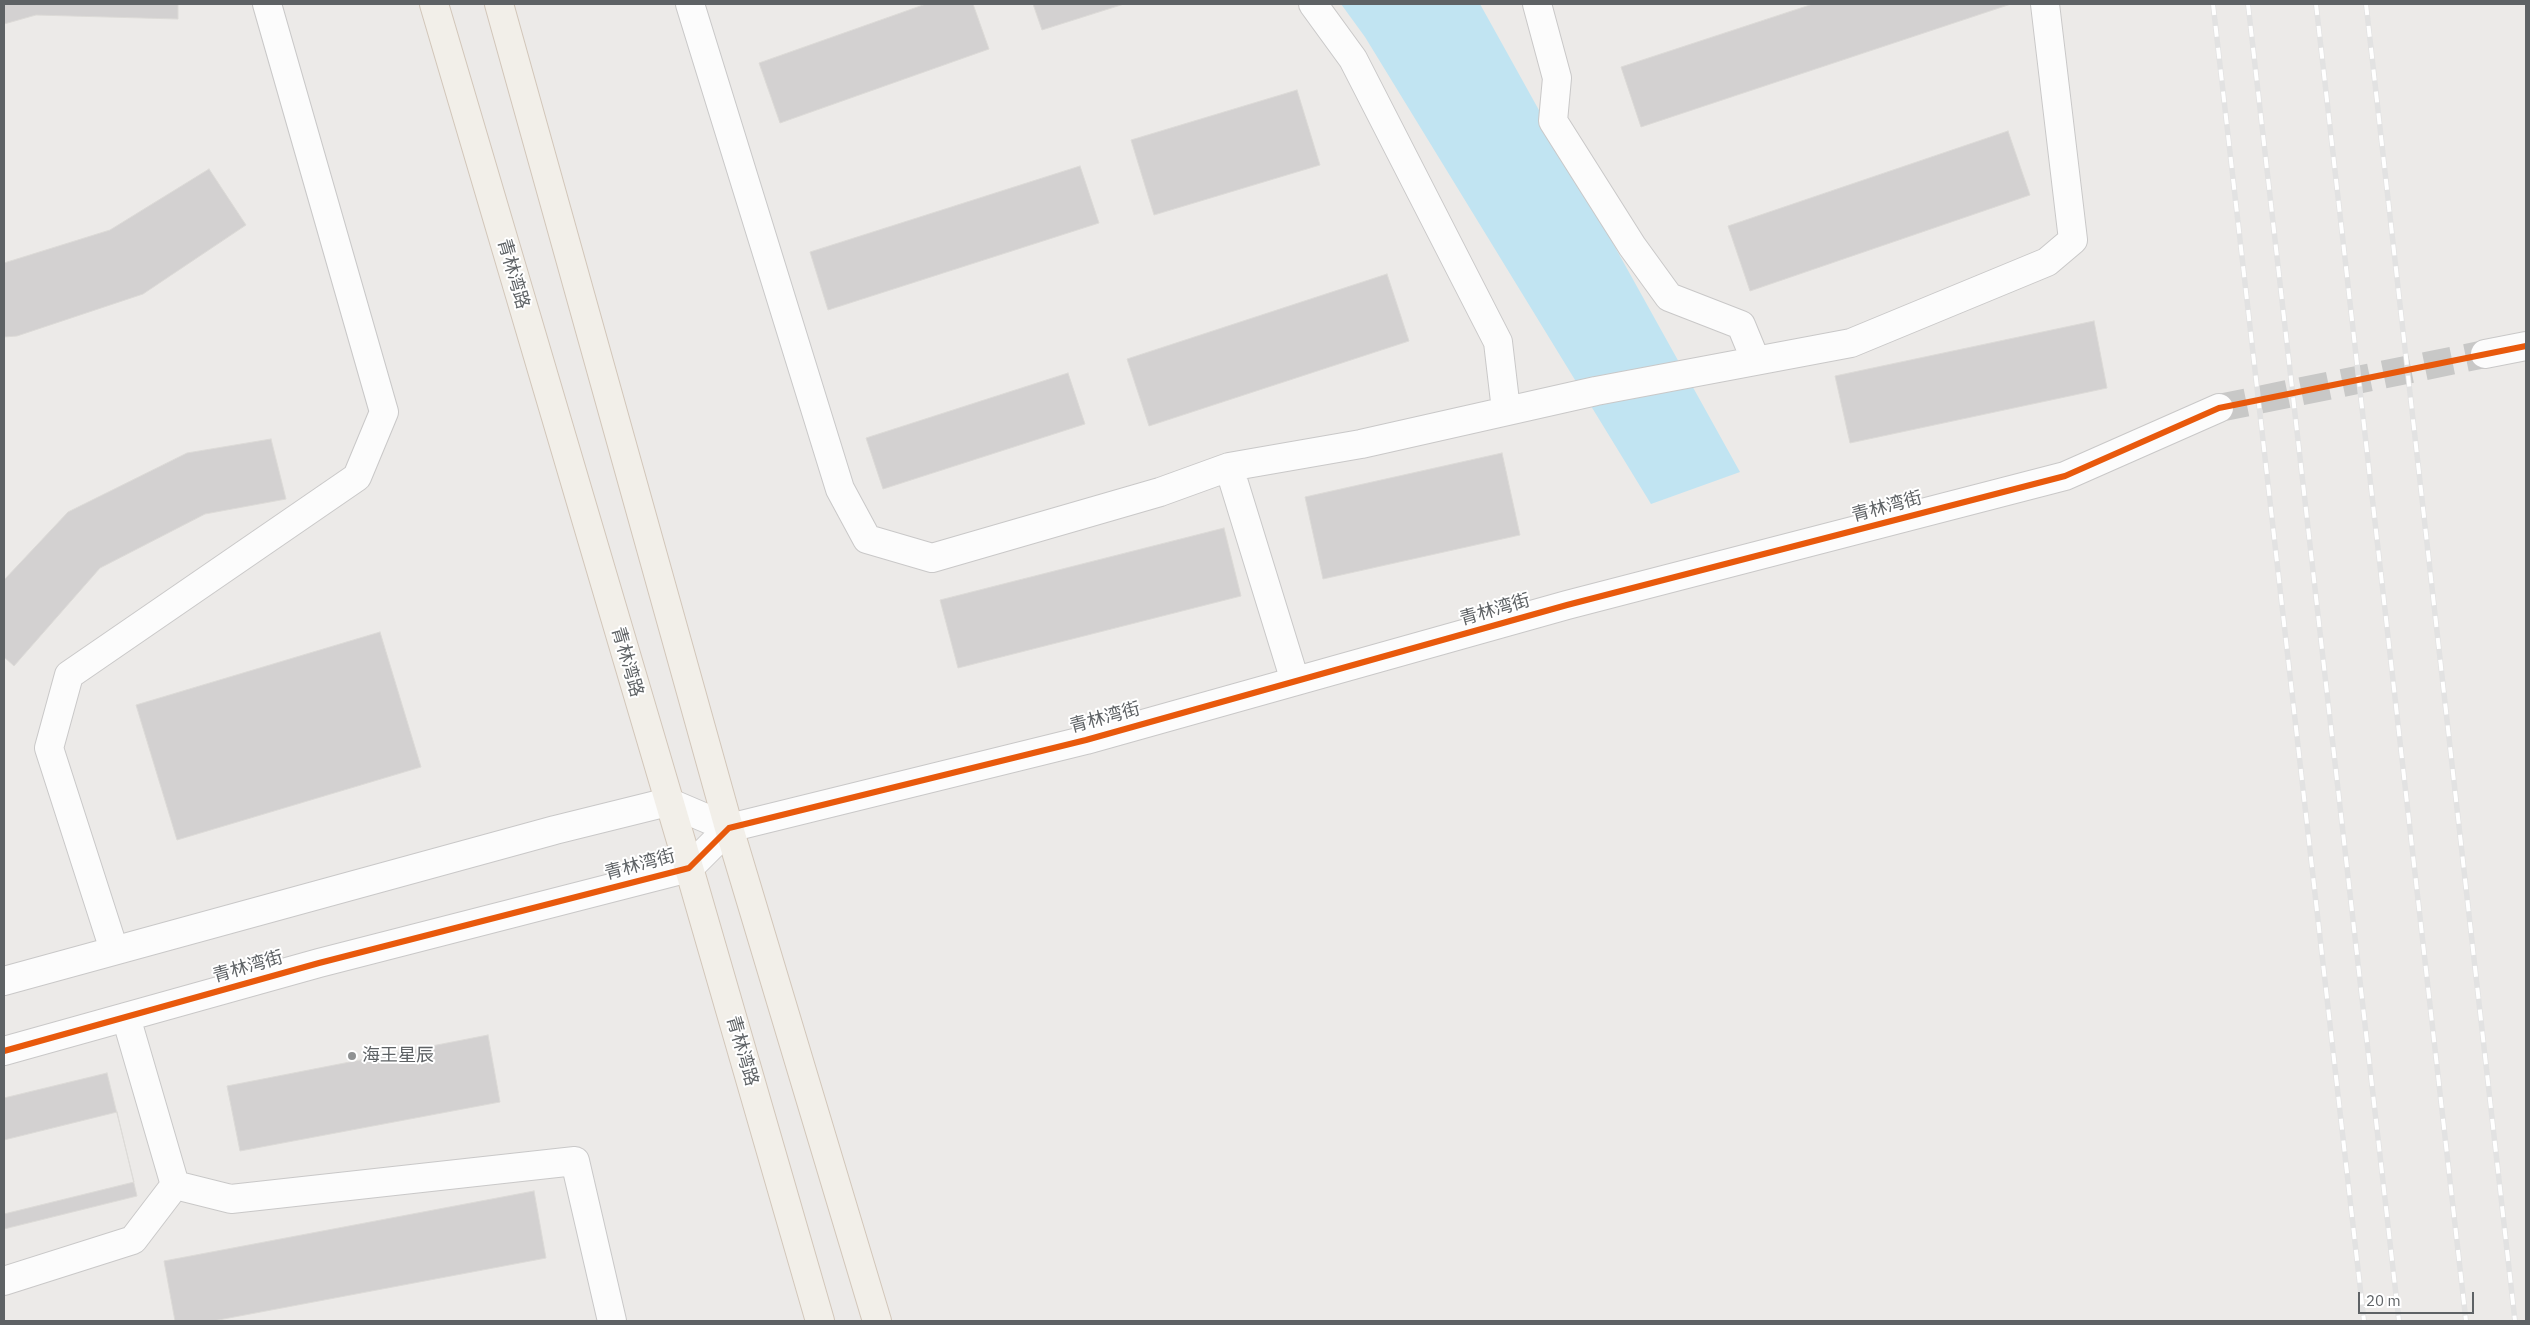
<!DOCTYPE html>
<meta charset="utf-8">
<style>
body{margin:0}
#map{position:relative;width:2530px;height:1325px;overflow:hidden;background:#eceae8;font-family:"IBM Plex Sans",sans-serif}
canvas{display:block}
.frame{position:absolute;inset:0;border:5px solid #5e6265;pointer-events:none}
.scale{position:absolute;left:2358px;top:1292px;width:116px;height:22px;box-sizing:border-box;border:2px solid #5e6265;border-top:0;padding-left:6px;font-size:15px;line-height:18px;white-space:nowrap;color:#5e6265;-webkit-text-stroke:4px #fff;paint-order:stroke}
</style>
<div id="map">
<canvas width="2530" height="1325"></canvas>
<div class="frame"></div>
<div class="scale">20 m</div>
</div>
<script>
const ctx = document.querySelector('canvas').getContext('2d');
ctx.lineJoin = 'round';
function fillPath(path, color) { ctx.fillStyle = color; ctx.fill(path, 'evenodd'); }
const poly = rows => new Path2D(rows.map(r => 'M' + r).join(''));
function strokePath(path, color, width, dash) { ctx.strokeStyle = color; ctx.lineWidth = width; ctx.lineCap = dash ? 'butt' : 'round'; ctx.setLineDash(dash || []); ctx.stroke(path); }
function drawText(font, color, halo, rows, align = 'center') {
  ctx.font = font + ' "IBM Plex Sans","Noto Sans SC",sans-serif'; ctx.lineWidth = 4; ctx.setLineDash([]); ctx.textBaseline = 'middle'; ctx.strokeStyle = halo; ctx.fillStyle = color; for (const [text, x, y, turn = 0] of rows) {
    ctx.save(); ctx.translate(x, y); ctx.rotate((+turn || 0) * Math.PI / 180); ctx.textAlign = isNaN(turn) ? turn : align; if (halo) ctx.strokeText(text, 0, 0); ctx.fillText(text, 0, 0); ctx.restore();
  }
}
const water = poly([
 [1341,4,1480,4,1740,472,1651,504,1365,37]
]);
const building = poly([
 [4,4,178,4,178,19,36,15,4,24,4,4],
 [926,4,973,4,989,49,780,123,759,63,926,4],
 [1033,4,1124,4,1042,30,1033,4],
 [1813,4,2011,4,1641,127,1621,67,1813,4],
 [1297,90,1320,165,1154,215,1131,140,1297,90],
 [2008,131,2030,195,1750,291,1728,226,2008,131],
 [1080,166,1099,223,828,310,810,252,1080,166],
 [209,169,246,225,143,294,17,336,4,337,4,263,110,230,209,169],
 [1387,274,1409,341,1149,426,1127,359,1387,274],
 [2094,321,2107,388,1850,443,1835,376,2094,321],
 [1068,373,1085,424,883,489,866,438,1068,373],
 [271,439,286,499,205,514,100,568,14,666,4,657,4,580,68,512,187,453,271,439],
 [1502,453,1520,535,1323,579,1305,497,1502,453],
 [1224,528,1241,596,958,668,940,600,1224,528],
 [380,632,421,767,177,840,136,705,380,632],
 [488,1035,500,1102,240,1151,227,1086,488,1035],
 [107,1073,134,1182,4,1214,4,1098,107,1073],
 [117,1112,137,1196,4,1229,4,1140,117,1112],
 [534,1191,546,1258,213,1321,175,1321,164,1261,534,1191]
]);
const minorTunnel = poly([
 [2219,408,2485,354]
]);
const minor = poly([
 [690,4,840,489,867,539,932,558,1160,492,1229,467],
 [1313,4,1353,59,1498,342,1506,410],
 [1537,4,1557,78,1553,121,1632,246,1669,297,1741,325,1755,359],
 [2485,354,2526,346],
 [1295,681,1229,467,1361,444,1596,391,1851,343,2047,262,2073,240,2045,4],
 [114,950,49,748,69,675,357,477,384,412,267,4],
 [4,981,555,830,668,802,729,828],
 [126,1017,175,1185,231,1199,575,1161,612,1321],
 [4,1051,319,963,689,868,729,828,1086,740,1567,605,2065,476,2219,408],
 [4,1281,133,1240,175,1185]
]);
const major = poly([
 [434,4,689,868,820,1321],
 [499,4,729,828,877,1321]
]);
const rail = poly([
 [2213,4,2364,1321],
 [2248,4,2399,1321],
 [2316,4,2466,1321],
 [2366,4,2515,1321]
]);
const cycleway = poly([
 [4,1051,319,963,689,868,729,828,1086,740,1567,605,2065,476,2219,408,2526,346]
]);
const markers = [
 [352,1056,5,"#909293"]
];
const streetNames = [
 ["青林湾路",513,274,74],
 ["青林湾街",1887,507,-15],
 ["青林湾街",1495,610,-16],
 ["青林湾路",627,662,74],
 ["青林湾街",1105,718,-15],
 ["青林湾街",640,865,-15],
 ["青林湾街",248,967,-16],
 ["青林湾路",742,1051,74]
];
const poiNames = [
 ["海王星辰",362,1056]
];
fillPath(water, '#c1e4f2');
fillPath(building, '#d3d1d1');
strokePath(building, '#dcdad7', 1);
strokePath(minorTunnel, '#c8c8c7', 28, [28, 14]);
strokePath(minor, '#c9c8c8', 30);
strokePath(major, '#d2c6b9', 30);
strokePath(minor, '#fcfcfc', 28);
strokePath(major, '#f2efe9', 28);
strokePath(rail, '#e2e2e2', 5.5);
strokePath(rail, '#fff', 4, [11]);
strokePath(cycleway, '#e8590c', 6);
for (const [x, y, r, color] of markers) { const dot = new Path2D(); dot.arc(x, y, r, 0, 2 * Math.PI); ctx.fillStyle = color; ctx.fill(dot); strokePath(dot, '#fff', 2); }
drawText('18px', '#5e6265', '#fff', streetNames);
drawText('18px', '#5e6265', '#fff', poiNames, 'left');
</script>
